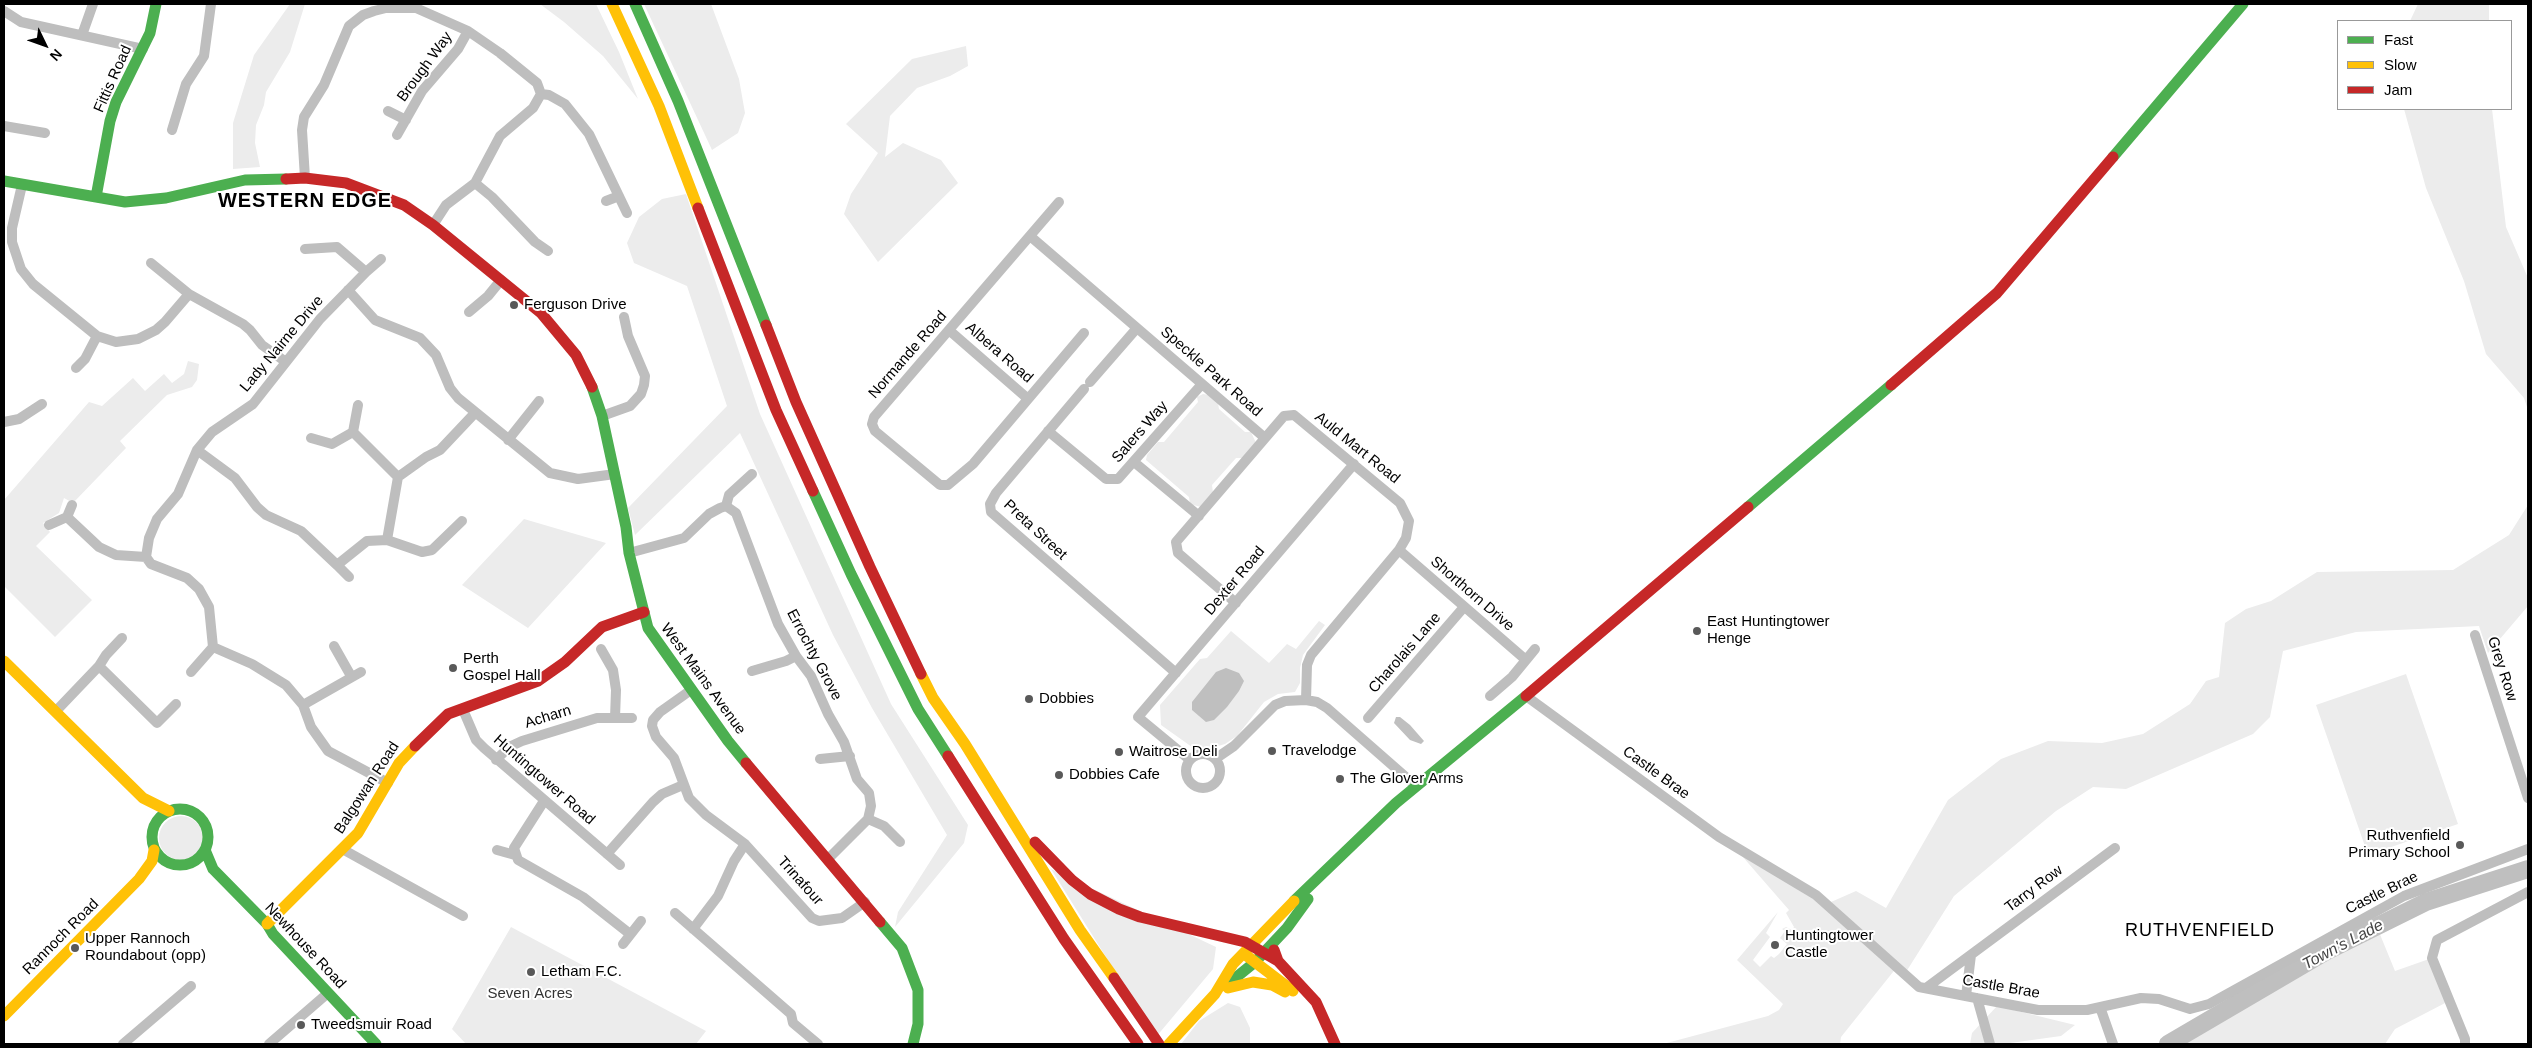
<!DOCTYPE html>
<style>
body{margin:0}
#map{position:relative;width:2532px;height:1048px;overflow:hidden;background:#fff;font-family:Helvetica,sans-serif}
canvas{display:block}
.frame{position:absolute;inset:0;border:5px solid #000;pointer-events:none}
.legend{position:absolute;left:2337px;top:20px;width:175px;height:90px;box-sizing:border-box;background:#fff;border:1px solid #999;margin:0;padding:6px 9px;list-style:none;font-size:15px;color:#000}
.legend li{display:flex;align-items:center;gap:10px;height:25px}
.legend b{width:25px;border:1px solid #999}
.north{position:absolute;left:20px;top:20px;width:50px;height:50px;-webkit-text-stroke:4px #fff;paint-order:stroke;rotate:132deg;font-size:14px;font-weight:700;line-height:20px;text-align:center;color:#000}
.north::after{content:'';display:block;margin:auto;width:18px;height:22px;background:#000;clip-path:polygon(50% 0,100% 100%,50% 72%,0 100%)}
</style>
<div id="map">
<canvas width="2532" height="1048"></canvas>
<div class="frame"></div>
<ul class="legend">
<li><b style="height:6px;background:#4caf50"></b>Fast</li>
<li><b style="height:6px;background:#ffc107"></b>Slow</li>
<li><b style="height:6px;background:#c62828"></b>Jam</li>
</ul>
<div class="north">N</div>
</div>
<script>
const ctx = document.querySelector('canvas').getContext('2d');
ctx.lineJoin = 'round';
function fillPath(path, color) { ctx.fillStyle = color; ctx.fill(path, 'evenodd'); }
const poly = rows => new Path2D(rows.map(r => 'M' + r).join(''));
function strokePath(path, color, width, dash) { ctx.strokeStyle = color; ctx.lineWidth = width; ctx.lineCap = dash ? 'butt' : 'round'; ctx.setLineDash(dash || []); ctx.stroke(path); }
function drawText(font, color, halo, rows, align = 'center') {
  ctx.font = font + ' Helvetica,sans-serif'; ctx.lineWidth = 4; ctx.setLineDash([]); ctx.textBaseline = 'middle'; ctx.strokeStyle = halo; ctx.fillStyle = color; for (const [text, x, y, turn = 0] of rows) {
    ctx.save(); ctx.translate(x, y); ctx.rotate((+turn || 0) * Math.PI / 180); ctx.textAlign = isNaN(turn) ? turn : align; if (halo) ctx.strokeText(text, 0, 0); ctx.fillText(text, 0, 0); ctx.restore();
  }
}
const green = poly([
 [290,4,305,4,290,52,266,92,264,105,256,125,255,143,260,167,233,169,233,123,254,55],
 [540,4,596,4,619,52,638,99,603,56,564,22],
 [644,4,711,4,739,79,745,113,738,133,712,150],
 [2418,4,2489,4,2489,21,2410,21],
 [966,46,968,66,950,76,917,88,890,116,885,157,903,143,941,160,958,183,878,262,844,214,851,194,878,153,846,124,912,59],
 [2404,109,2492,109,2506,227,2528,278,2528,410,2524,398,2486,354,2464,281,2426,188],
 [686,194,760,414,891,704,968,825,964,843,895,927,898,912,947,835,872,708,833,635,740,433,635,535,628,508,727,406,687,286,634,263,627,243,639,217,662,199],
 [188,361,199,364,197,380,192,387,167,395,120,441,126,448,73,503,64,498,59,513,43,523,50,532,36,546,92,600,55,637,4,586,4,500,89,402,102,406,133,378,145,391,164,374,172,383,184,374],
 [1203,394,1209,395,1218,403,1219,409,1245,432,1251,432,1256,443,1243,458,1236,458,1212,485,1213,493,1201,507,1190,504,1189,497,1146,460,1147,455,1158,442,1164,442,1198,402,1197,397],
 [2528,505,2528,606,2488,653,2479,626,2356,632,2283,651,2270,717,2253,734,2126,789,2093,787,2056,811,1954,896,1906,972,1831,902,1856,891,1886,908,1948,800,2001,759,2048,741,2102,743,2143,734,2190,704,2206,681,2219,677,2225,623,2246,609,2271,601,2317,572,2453,570,2509,535],
 [524,519,606,543,528,628,462,585],
 [1319,621,1325,625,1303,655,1300,668,1300,683,1295,692,1278,694,1264,702,1237,736,1225,744,1208,749,1192,747,1161,725,1160,705,1200,659,1207,658,1231,631,1269,663,1287,644,1296,649],
 [2406,674,2458,824,2368,855,2316,705],
 '159 838a22 22 0 1 1 44 0a22 22 0 1 1-44 0Z',
 [1742,856,1816,899,1897,967,1841,1037,1840,1044,1663,1044,1768,1016,1779,1010,1783,1004,1737,960,1778,912,1766,933,1770,937,1753,960,1760,967,1771,956,1774,958,1779,954,1787,944,1780,938,1785,931,1782,929,1786,927,1792,930,1794,927,1786,913,1789,910],
 [1051,869,1216,947,1213,969,1156,1037],
 [511,927,706,1031,696,1044,466,1044,452,1029],
 [2379,932,2395,971,2432,958,2449,1001,2395,1029,2385,1044,2187,1044,2183,1040],
 [1228,1003,1240,1007,1250,1028,1250,1044,1181,1044,1199,1021],
 [1997,1006,2075,1025,2061,1036,2003,1044,1970,1044,1972,1033]
]);
const water = poly([
 [1226,668,1239,673,1244,681,1239,691,1227,707,1214,720,1206,722,1192,710,1192,702,1216,672],
 [1396,717,1400,717,1410,725,1424,741,1421,744,1410,740,1394,723]
]);
const river = poly([
 [2168,1044,2325,952,2426,902,2528,869]
]);
const street = poly([
 [4,11,21,22,143,49],
 [82,35,93,4],
 [388,111,406,120],
 [4,126,45,133],
 [172,130,186,84,204,56,211,4],
 [397,135,422,91,458,49,468,31],
 [305,178,302,130,304,117,324,85,349,26,363,15,374,11,386,8,416,8,468,31,500,53,537,83,541,94,549,95,565,104,589,134,627,213],
 [475,183,492,197,535,242,548,251],
 [22,185,12,228,12,242,21,269,33,284,97,336,116,342,138,339,156,330,165,322,189,294,243,324,250,330,262,345,286,362],
 [606,201,619,196],
 [1059,202,874,417,872,424,875,431,940,485,948,485,973,464,1084,333],
 [433,225,446,205,475,183,500,136,533,108,541,94],
 [1030,236,1265,438],
 [151,263,189,294],
 [366,272,381,259],
 [348,290,375,320,420,338,436,355,450,388,458,398,550,473,578,479,615,474],
 [469,312,488,296,501,280],
 [950,331,1027,398],
 [76,368,85,359,97,336],
 [1090,382,1137,328],
 [1084,389,996,493,990,504,991,512,1176,673],
 [602,416,630,406,641,394,644,385,645,376,628,336,624,317],
 [4,422,19,419,42,404],
 [1048,431,1106,479,1118,479,1202,384],
 [353,432,398,477],
 [311,438,332,444,353,432,358,405],
 [508,440,539,401],
 [197,450,235,478,257,507,266,515,301,531,337,565,367,541,387,540,398,477,426,457,440,450,474,414],
 [1134,462,1199,516],
 [72,505,67,517,99,547,116,555,146,557,151,564,187,578,199,589,209,607,213,647,252,664,286,685,303,705,311,727,328,751,388,783],
 [726,506,729,495,752,474],
 [49,525,67,517],
 [387,540,422,552,432,550,462,521],
 [1399,550,1526,660,1512,677,1490,696],
 [629,553,684,538,709,514,720,508,726,506,736,513,778,624,796,656,811,676,828,714,844,742,857,779,869,793,871,806,868,819,828,859],
 [146,557,149,538,157,519,178,494,197,450,212,432,253,404,320,319,366,272,337,247,305,249],
 [337,565,349,577],
 [1236,603,1178,553,1176,542,1284,416,1294,415,1400,503,1409,521,1406,538,1399,550,1311,655,1307,665,1306,700],
 [2475,635,2528,798],
 [334,646,351,676],
 [1526,660,1535,649],
 [99,666,157,723,176,704],
 [752,671,786,661,796,656],
 [191,672,213,647],
 [691,690,660,712,653,720,652,726,656,737,674,758,689,798,706,815,745,844,812,918,819,921,842,918,865,902],
 [1526,696,1719,837,1816,895,1919,987,2038,1010,2087,1010,2141,998,2159,999,2190,1009,2209,1004,2404,896,2528,849],
 [303,705,361,672],
 [464,708,464,712,476,740,484,748,620,865],
 [56,711,99,666,106,655,122,638],
 [615,718,632,718],
 [1368,718,1464,607],
 '1186 771a17 17 0 1 1 34 0a17 17 0 1 1-34 0Z',
 [820,759,850,756],
 [1215,759,1234,746,1275,705,1285,701,1306,700,1317,702,1327,708,1416,786],
 [496,760,509,747,522,741,597,718,615,718,616,690,613,670,601,649],
 [1190,760,1138,717,1354,464],
 [544,801,514,848,518,860,583,897,630,934],
 [868,819,884,826,900,842],
 [344,850,463,916],
 [497,850,515,855],
 [607,854,653,802,662,794,683,785],
 [675,913,791,1014,793,1023,818,1044],
 [693,929,718,896,734,861,745,844],
 [623,944,641,921],
 [1926,988,2115,848],
 [1966,996,1971,955],
 [1977,998,1990,1044],
 [2100,1007,2113,1044],
 [123,1044,191,986],
 [269,1044,328,993],
 [2465,1044,2465,1039,2432,958,2437,940,2528,892]
]);
const fast = poly([
 [635,4,678,101,766,325],
 [2113,157,2243,4],
 [4,181,125,202,166,198,245,180,286,179],
 [96,197,110,121,116,102,150,33,156,4],
 [592,387,602,416,626,527,629,553,648,628,728,741,746,763],
 [813,491,851,574,918,709,948,756],
 [1748,507,1891,385],
 '152 837a28 28 0 1 1 56 0a28 28 0 1 1-56 0Z',
 [205,850,213,869,267,924,273,934,376,1044],
 [1294,901,1396,803,1526,696],
 [880,922,902,948,918,990,918,1024,913,1044],
 [1228,984,1255,962,1287,928,1308,899]
]);
const slow = poly([
 [612,4,659,106,698,208],
 [4,661,143,798,169,811],
 [921,674,933,698,965,744,1080,930,1114,978],
 [267,924,358,833,399,763,415,746],
 [1247,956,1293,991],
 [1228,988,1253,982,1272,985,1285,992],
 [4,1016,139,879,152,861,154,850],
 [1169,1044,1215,994,1233,964,1294,901]
]);
const jam = poly([
 [286,179,305,178,346,183,404,205,433,225,541,313,576,355,592,387],
 [698,208,776,410,813,491],
 [766,325,796,402,870,567,921,674],
 [1891,385,1997,293,2113,157],
 [1526,696,1748,507],
 [415,746,448,714,538,681,565,662,602,627,644,612],
 [948,756,1064,939,1138,1044],
 [746,763,880,922],
 [1035,842,1072,880,1090,894,1119,909,1140,917,1245,942,1278,961],
 [1274,950,1278,961,1316,1002,1335,1044],
 [1114,978,1159,1044]
]);
const markers = [
 [514,305,5,"#595959"],
 [1697,631,5,"#595959"],
 [453,668,5,"#595959"],
 [1029,699,5,"#595959"],
 [1272,751,5,"#595959"],
 [1119,752,5,"#595959"],
 [1059,775,5,"#595959"],
 [1340,779,5,"#595959"],
 [2460,845,5,"#595959"],
 [1775,945,5,"#595959"],
 [75,948,5,"#595959"],
 [531,972,5,"#595959"],
 [301,1025,5,"#595959"]
];
const streetNames = [
 ["Brough Way",425,67,-54],
 ["Fittis Road",113,79,-66],
 ["Lady Nairne Drive",282,344,-50],
 ["Albera Road",999,353,41],
 ["Normande Road",908,355,-49],
 ["Speckle Park Road",1211,372,41],
 ["Salers Way",1140,432,-49],
 ["Auld Mart Road",1357,448,39],
 ["Preta Street",1035,530,43],
 ["Dexter Road",1235,581,-50],
 ["Shorthorn Drive",1472,594,41],
 ["Charolais Lane",1405,653,-49],
 ["Errochty Grove",814,655,62],
 ["Grey Row",2502,669,72],
 ["West Mains Avenue",703,679,54],
 ["Acharn",548,717,-17],
 ["Castle Brae",1656,773,36],
 ["Huntingtower Road",544,780,41],
 ["Balgowan Road",367,788,-57],
 ["Trinafour",800,881,48],
 ["Tarry Row",2034,889,-37],
 ["Castle Brae",2382,893,-26],
 ["Rannoch Road",61,937,-45],
 ["Newhouse Road",305,946,47],
 ["Castle Brae",2001,987,10]
];
const poiNames = [
 ["Ferguson Drive",524,305],
 ["East Huntingtower",1707,622],
 ["Henge",1707,639],
 ["Perth",463,659],
 ["Gospel Hall",463,676],
 ["Dobbies",1039,699],
 ["Travelodge",1282,751],
 ["Waitrose Deli",1129,752],
 ["Dobbies Cafe",1069,775],
 ["The Glover Arms",1350,779],
 ["Ruthvenfield",2450,836,"right"],
 ["Primary School",2450,853,"right"],
 ["Huntingtower",1785,936],
 ["Castle",1785,953],
 ["Upper Rannoch",85,939],
 ["Roundabout (opp)",85,956],
 ["Letham F.C.",541,972],
 ["Tweedsmuir Road",311,1025]
];
const parkNames = [
 ["Seven Acres",530,994]
];
const waterNames = [
 ["Town's Lade",2343,945,-28]
];
const quarterNames = [
 ["RUTHVENFIELD",2200,931]
];
const districtNames = [
 ["WESTERN EDGE",305,201]
];
fillPath(green, '#ececec');
fillPath(water, '#bfbfbf');
strokePath(river, '#bfbfbf', 18);
strokePath(street, '#bebebe', 10);
strokePath(fast, '#4caf50', 11);
strokePath(slow, '#ffc107', 11);
strokePath(jam, '#c62828', 11);
for (const [x, y, r, color] of markers) { const dot = new Path2D(); dot.arc(x, y, r, 0, 2 * Math.PI); ctx.fillStyle = color; ctx.fill(dot); strokePath(dot, '#fff', 2); }
drawText('15px', '#000', '#fff', streetNames);
drawText('15px', '#000', '#fff', poiNames, 'left');
drawText('15px', '#333', '#fff', parkNames);
drawText('italic 16px', '#444', '#fff', waterNames);
ctx.letterSpacing = '1px';
drawText('18px', '#000', '#fff', quarterNames);
ctx.letterSpacing = '0px';
ctx.letterSpacing = '1px';
drawText('bold 20px', '#000', '#fff', districtNames);
ctx.letterSpacing = '0px';
</script>
